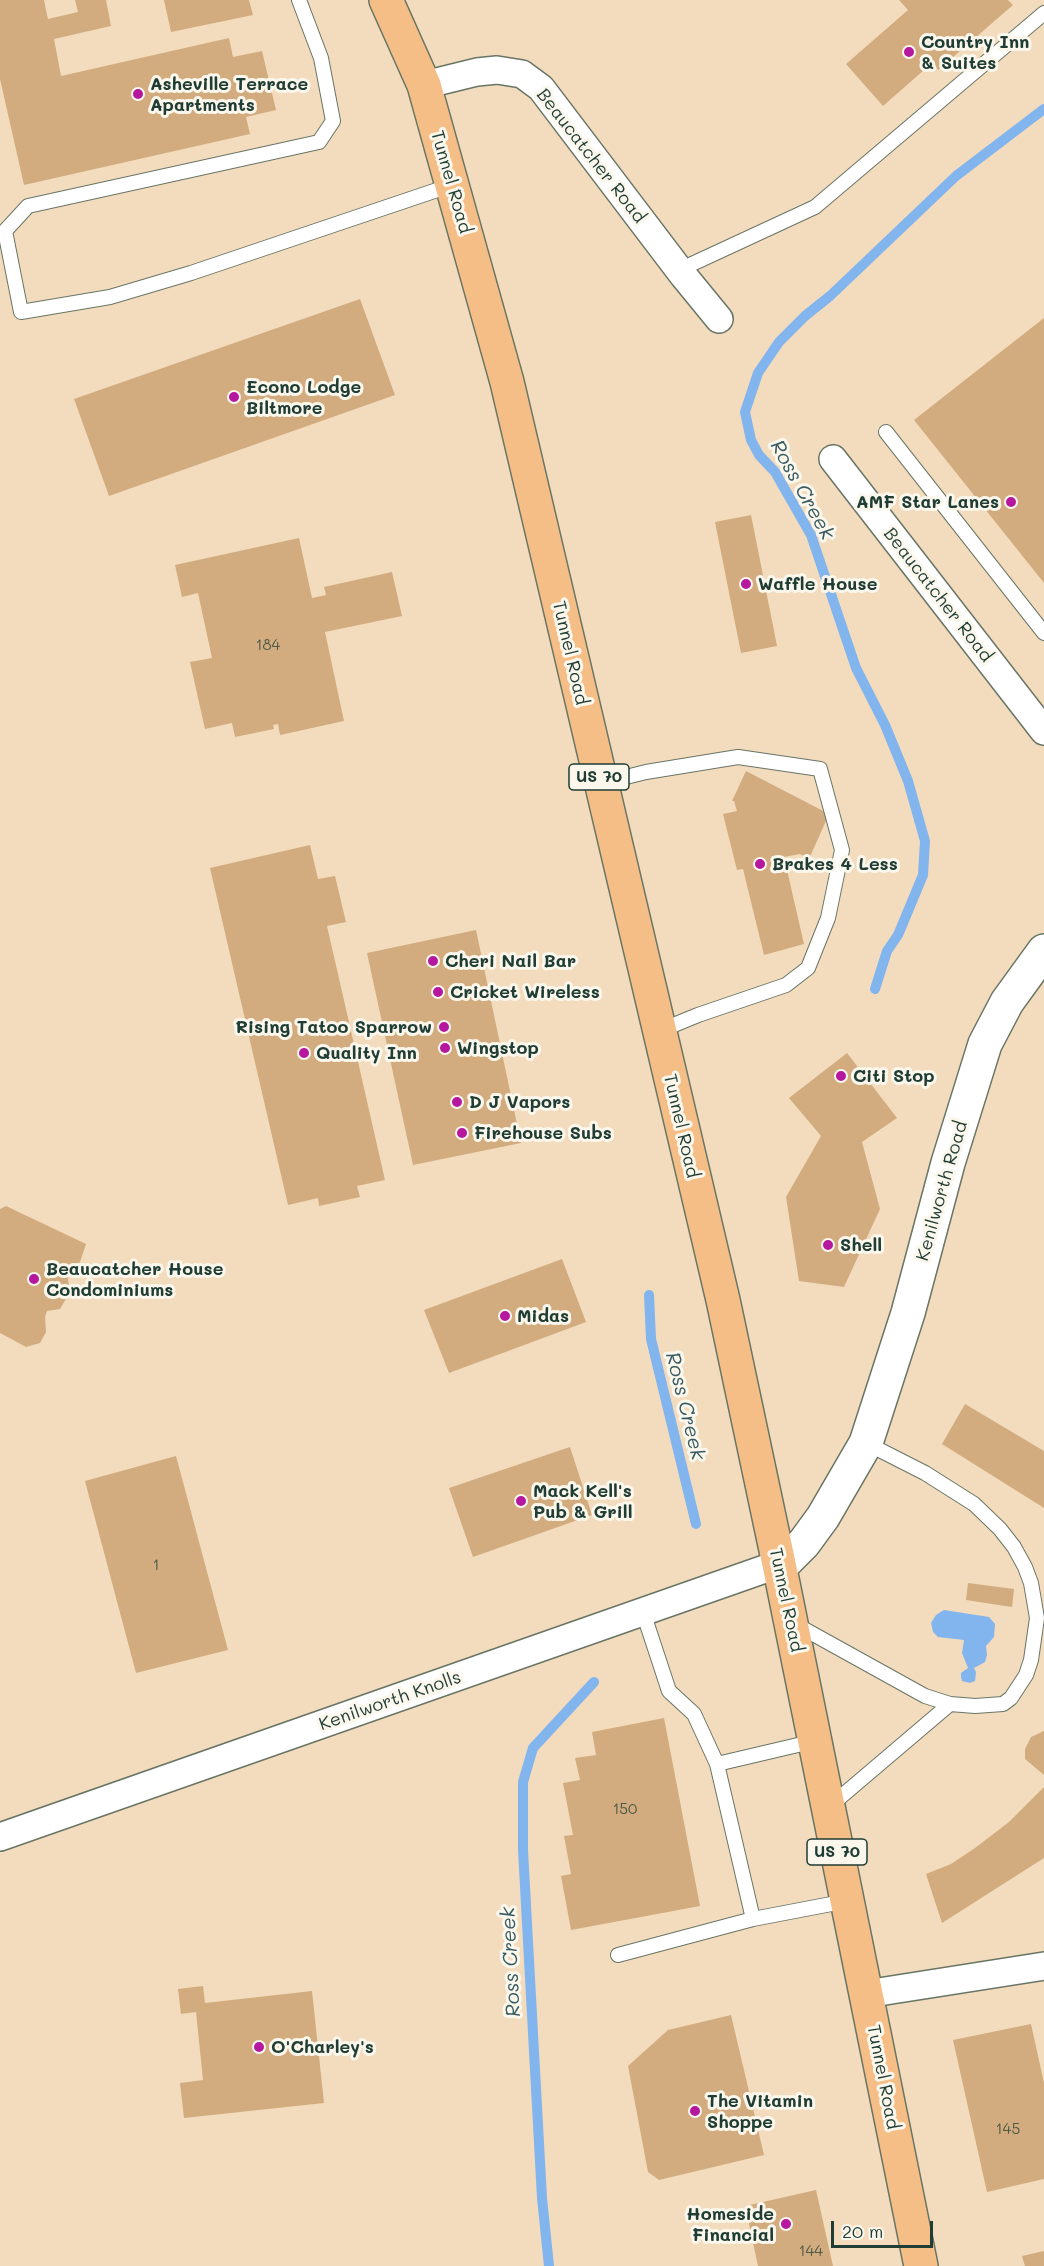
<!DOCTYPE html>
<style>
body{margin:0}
#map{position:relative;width:1044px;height:2266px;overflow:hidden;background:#f2dcbd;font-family:Mali,sans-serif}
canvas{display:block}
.scale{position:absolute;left:831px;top:2221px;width:102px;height:27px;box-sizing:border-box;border:3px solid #1f3d34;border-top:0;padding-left:8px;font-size:18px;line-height:21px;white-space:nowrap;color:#1f3d34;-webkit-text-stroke:4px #fbf7ec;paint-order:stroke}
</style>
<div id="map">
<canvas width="1044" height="2266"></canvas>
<div class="scale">20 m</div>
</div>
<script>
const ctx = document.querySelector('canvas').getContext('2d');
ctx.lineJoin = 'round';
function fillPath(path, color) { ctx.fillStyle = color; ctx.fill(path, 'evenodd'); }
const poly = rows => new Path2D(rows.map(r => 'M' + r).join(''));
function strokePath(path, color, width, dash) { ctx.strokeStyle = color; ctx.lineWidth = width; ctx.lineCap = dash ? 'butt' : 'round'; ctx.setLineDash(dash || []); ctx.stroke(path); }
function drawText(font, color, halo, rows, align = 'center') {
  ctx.font = font + ' Mali,sans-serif'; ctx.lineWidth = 6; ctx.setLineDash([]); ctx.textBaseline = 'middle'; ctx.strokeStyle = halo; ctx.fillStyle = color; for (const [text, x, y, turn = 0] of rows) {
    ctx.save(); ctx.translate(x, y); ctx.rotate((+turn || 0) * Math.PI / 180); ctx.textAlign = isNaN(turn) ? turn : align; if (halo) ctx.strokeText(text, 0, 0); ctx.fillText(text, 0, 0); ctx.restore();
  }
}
const water = poly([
 [944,1610,989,1617,995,1624,994,1637,986,1646,987,1655,985,1662,974,1668,976,1672,975,1681,970,1683,962,1681,961,1677,961,1673,968,1668,962,1653,964,1640,938,1637,933,1632,931,1623,936,1615]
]);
const stream = poly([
 [875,989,887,951,898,935,923,875,925,841,908,781,885,725,856,668,811,535,775,472,759,455,751,440,745,412,758,373,779,342,805,316,830,296,956,176,1044,109],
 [649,1295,651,1339,696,1524],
 [549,2266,542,2198,523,1850,523,1782,533,1748,594,1682]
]);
const building = poly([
 [0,0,44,0,48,19,78,12,75,0,106,0,111,26,54,39,61,76,229,38,233,57,262,51,276,110,246,117,250,134,24,185,0,79],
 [164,0,249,0,253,15,171,32],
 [899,0,1008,0,1013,5,938,70,932,63,883,106,846,64,908,10],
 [360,299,395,395,109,496,74,399],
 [1044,318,1044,583,914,420],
 [751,515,777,646,741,653,715,522],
 [299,538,312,598,326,595,324,587,392,572,402,616,325,632,344,721,280,735,278,724,273,725,274,729,235,737,232,723,205,729,190,662,212,658,198,593,182,597,175,565],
 [746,771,829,814,809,859,800,854,784,857,804,944,764,955,743,869,737,870,723,814,737,811,734,801,732,801],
 [310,845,318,879,335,876,346,922,327,926,385,1180,357,1186,360,1197,319,1206,318,1198,288,1205,210,868],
 [476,930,521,1143,413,1165,367,953],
 [847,1053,897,1118,862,1142,880,1209,844,1287,799,1281,786,1197,821,1136,789,1098],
 [6,1206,86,1244,80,1262,67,1273,70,1292,60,1309,47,1311,45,1317,46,1332,40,1343,26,1347,0,1333,0,1209],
 [562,1259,586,1322,449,1373,424,1310],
 [965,1404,1044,1451,1044,1508,942,1444],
 [570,1447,592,1515,473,1557,449,1488],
 [176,1456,228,1650,136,1673,85,1481],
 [968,1583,1014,1589,1012,1607,966,1600],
 [664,1718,700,1906,571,1930,561,1876,571,1874,564,1836,573,1835,563,1783,580,1780,575,1758,596,1755,592,1732],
 [1044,1731,1044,1775,1025,1759,1025,1749,1031,1737],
 [1044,1787,1044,1858,942,1923,926,1874,951,1864,975,1848,1009,1822],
 [203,1986,205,2003,312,1991,324,2103,184,2118,180,2083,203,2080,196,2012,181,2014,178,1989],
 [731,2015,764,2155,659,2180,648,2172,628,2066,668,2030],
 [1031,2024,1044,2083,1044,2179,987,2192,953,2040],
 [816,2190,833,2266,758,2266,745,2206],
 [1044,2251,1044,2266,1025,2266,1022,2256]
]);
const service = poly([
 [299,0,321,58,333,121,319,142,28,206,5,231,21,312,110,297,191,273,452,185],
 [679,270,815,207,1044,13],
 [886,432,1044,633],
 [602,783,646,772,738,757,820,769,842,850,828,918,808,968,786,985,698,1015,659,1031],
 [643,1612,669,1691,694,1714,717,1764],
 [795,1624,925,1696,950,1704,975,1706,1003,1704,1011,1698,1026,1675,1031,1660,1037,1618,1031,1583,1025,1567,1014,1547,1000,1529,974,1504,925,1473,866,1443],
 [830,1806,950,1704],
 [753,1919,717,1764,815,1741],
 [618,1955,753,1919,847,1901]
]);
const minor = poly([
 [424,85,477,72,497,70,522,74,541,88,683,275,719,319],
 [833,459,1044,731],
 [0,1837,779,1564],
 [866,1994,1044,1966]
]);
const tertiary = poly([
 [787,1560,804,1543,823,1517,866,1443,908,1313,948,1163,985,1044,1007,1002,1044,951]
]);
const primary = poly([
 [386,0,424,85,507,382,723,1300,779,1564,921,2266]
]);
const markers = [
 [909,52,6,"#b5179e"],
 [138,94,6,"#b5179e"],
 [234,397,6,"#b5179e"],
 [1011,502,6,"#b5179e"],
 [746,584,6,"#b5179e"],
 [760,864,6,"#b5179e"],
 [433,961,6,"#b5179e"],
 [438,992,6,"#b5179e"],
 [444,1027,6,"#b5179e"],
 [445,1048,6,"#b5179e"],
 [304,1053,6,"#b5179e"],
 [841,1076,6,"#b5179e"],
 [457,1102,6,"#b5179e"],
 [462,1133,6,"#b5179e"],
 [828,1245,6,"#b5179e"],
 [34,1279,6,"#b5179e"],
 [505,1316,6,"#b5179e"],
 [521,1501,6,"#b5179e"],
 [259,2047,6,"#b5179e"],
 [695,2111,6,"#b5179e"],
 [786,2224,6,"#b5179e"]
];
const numberNames = [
 ["184",268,645],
 ["1",156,1565],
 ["150",625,1809],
 ["145",1008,2129],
 ["144",811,2251]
];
const shields = [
 [599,777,60],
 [837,1852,60]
];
const shieldNames = [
 ["US 70",599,777],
 ["US 70",837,1852]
];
const poiNames = [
 ["Country Inn",921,42],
 ["& Suites",921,63],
 ["Asheville Terrace",150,84],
 ["Apartments",150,105],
 ["Econo Lodge",246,387],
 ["Biltmore",246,408],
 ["AMF Star Lanes",999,502,"right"],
 ["Waffle House",758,584],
 ["Brakes 4 Less",772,864],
 ["Cheri Nail Bar",445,961],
 ["Cricket Wireless",450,992],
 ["Rising Tatoo Sparrow",432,1027,"right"],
 ["Wingstop",457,1048],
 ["Quality Inn",316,1053],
 ["Citi Stop",853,1076],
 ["D J Vapors",469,1102],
 ["Firehouse Subs",474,1133],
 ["Shell",840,1245],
 ["Beaucatcher House",46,1269],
 ["Condominiums",46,1290],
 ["Midas",517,1316],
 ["Mack Kell's",533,1491],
 ["Pub & Grill",533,1512],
 ["O'Charley's",271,2047],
 ["The Vitamin",707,2101],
 ["Shoppe",707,2122],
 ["Homeside",774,2214,"right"],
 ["Financial",774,2235,"right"]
];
const streetNames = [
 ["Beaucatcher Road",591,156,52],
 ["Tunnel Road",451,182,74],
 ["Beaucatcher Road",938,595,52],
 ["Tunnel Road",570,653,77],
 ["Tunnel Road",681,1126,77],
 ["Kenilworth Road",942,1191,-74],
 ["Tunnel Road",786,1600,78],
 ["Kenilworth Knolls",390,1701,-19],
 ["Tunnel Road",883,2077,79]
];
const waterNames = [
 ["Ross Creek",802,490,61],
 ["Ross Creek",685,1406,76],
 ["Ross Creek",511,1962,-93]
];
fillPath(water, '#82b4ee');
strokePath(stream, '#82b4ee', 10);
fillPath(building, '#d2ac7e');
strokePath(service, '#697564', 16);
strokePath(minor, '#697564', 30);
strokePath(tertiary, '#697564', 36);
strokePath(primary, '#697564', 36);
strokePath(service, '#fff', 14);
strokePath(minor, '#fff', 27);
strokePath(tertiary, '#fff', 33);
strokePath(primary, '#f6be87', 33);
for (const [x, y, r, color] of markers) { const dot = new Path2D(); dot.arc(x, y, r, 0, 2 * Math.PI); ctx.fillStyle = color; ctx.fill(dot); strokePath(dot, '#fbf7ec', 2); }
drawText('15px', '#4c5946', null, numberNames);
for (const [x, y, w] of shields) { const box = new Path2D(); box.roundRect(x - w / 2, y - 13, w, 26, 4.5); ctx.fillStyle = '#fbf7ec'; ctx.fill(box); strokePath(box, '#1f3d34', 1.5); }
drawText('bold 16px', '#1f3d34', null, shieldNames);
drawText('bold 18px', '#1f3d34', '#fbf7ec', poiNames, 'left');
drawText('18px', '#1f3d34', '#fbf7ec', streetNames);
drawText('italic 20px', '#385b62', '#fbf7ec', waterNames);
</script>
